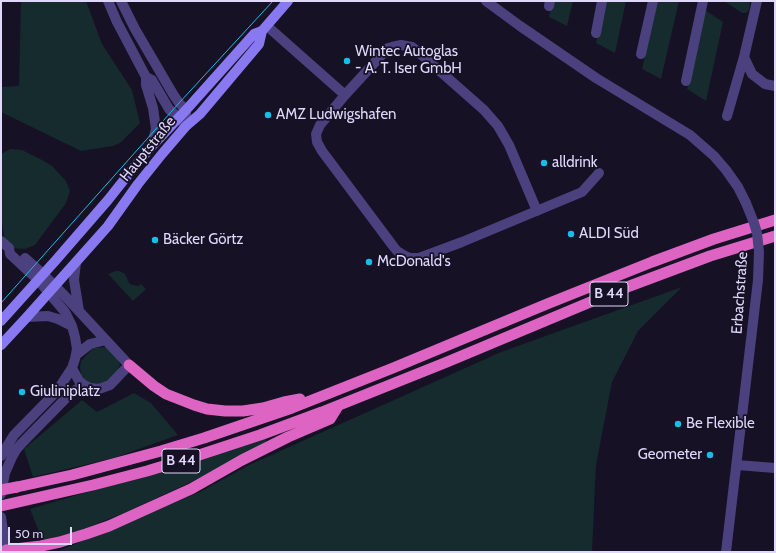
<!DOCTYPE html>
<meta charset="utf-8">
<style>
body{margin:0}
#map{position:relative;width:776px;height:553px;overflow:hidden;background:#161124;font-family:Cabin,sans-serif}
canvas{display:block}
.frame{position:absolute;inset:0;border:2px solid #dfd8fb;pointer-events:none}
.scale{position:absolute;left:8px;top:527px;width:64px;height:18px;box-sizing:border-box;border:2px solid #dfd8fb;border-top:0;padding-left:5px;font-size:12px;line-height:14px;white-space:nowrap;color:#dfd8fb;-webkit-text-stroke:3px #161124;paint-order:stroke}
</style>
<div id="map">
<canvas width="776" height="553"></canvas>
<div class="frame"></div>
<div class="scale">50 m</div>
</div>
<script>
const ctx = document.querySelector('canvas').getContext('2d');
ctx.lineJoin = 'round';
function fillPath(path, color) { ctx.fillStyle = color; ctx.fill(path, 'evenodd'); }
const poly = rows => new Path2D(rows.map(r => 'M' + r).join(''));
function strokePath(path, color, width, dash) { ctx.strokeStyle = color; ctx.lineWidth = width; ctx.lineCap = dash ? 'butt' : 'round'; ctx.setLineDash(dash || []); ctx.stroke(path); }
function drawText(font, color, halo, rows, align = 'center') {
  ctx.font = font + ' Cabin,sans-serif'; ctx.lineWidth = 3.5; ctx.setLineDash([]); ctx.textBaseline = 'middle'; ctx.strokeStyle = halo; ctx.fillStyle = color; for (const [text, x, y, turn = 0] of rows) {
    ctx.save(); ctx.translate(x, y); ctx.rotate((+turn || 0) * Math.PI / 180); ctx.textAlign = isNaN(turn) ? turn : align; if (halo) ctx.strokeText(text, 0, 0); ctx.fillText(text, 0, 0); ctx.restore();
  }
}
const green = poly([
 [21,1,86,1,102,44,132,90,140,123,120,143,113,146,81,151,1,112,1,87,19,86],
 [552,1,573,1,567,26,549,17],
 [605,1,626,1,615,53,596,43],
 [657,1,679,1,661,79,642,69],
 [724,1,750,1,749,10,746,13,742,13],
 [705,10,723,22,706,101,687,89],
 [10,149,22,150,42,160,52,166,66,181,70,191,66,203,35,245,25,249,9,248,5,243,1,214,1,154],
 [116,271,119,271,125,274,129,283,132,285,138,286,141,284,146,289,133,301,108,274],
 [682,287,638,331,612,382,596,465,592,552,56,552,200,492,249,465,501,352],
 [106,347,115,353,120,364,117,373,110,380,99,385,93,384,87,382,81,376,80,367,81,361,93,348],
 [134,393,151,403,178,435,114,458,33,477,24,449,82,400,97,412],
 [266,439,266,442,204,476,124,513,68,535,42,540,30,509]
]);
const minor = poly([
 [486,1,520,26,596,78,690,135,714,156,726,170,738,187,746,203],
 [549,6,550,1],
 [267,26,345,95,320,125,316,134,317,142,322,151,393,246,397,251,405,256,410,258,419,258,462,242,582,192,599,173],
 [596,33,602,1],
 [641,54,653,1],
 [744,57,752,74,765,84,775,86],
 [686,81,703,1],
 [345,95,388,48,392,47,401,45,412,47,416,50,484,110,498,126,509,145,537,211],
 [727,116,744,57,757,1],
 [1,241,9,248,10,254,38,280,65,312,72,326,75,337,77,349,75,359,72,368,57,391,14,435,1,456],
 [25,258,43,274,64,295,129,365,110,385,99,389,90,388,84,385,79,381,72,368],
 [76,263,74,280,79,311],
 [27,317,48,316,58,319,72,326],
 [76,355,90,344,106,340],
 [737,465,775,468],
 [1,494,5,473,12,457,16,450,22,443,72,392,84,385],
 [1,517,6,552],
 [726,552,758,280]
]);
const tertiary = poly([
 [108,1,117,22,146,77,146,85,153,108,156,129,151,147],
 [121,1,135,29,173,94,179,103,186,110,186,126],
 [146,77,152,80,169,109,185,124]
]);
const secondary = poly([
 [1,321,56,260,108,200,135,166,151,147,186,110,254,34,262,31,288,1],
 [1,345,27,317,108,226,138,184,162,154,186,126,200,114,259,44,262,31]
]);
const trunk = poly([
 [129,365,154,386,166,394,194,405,207,409,225,411,243,411,263,408,284,402,300,399],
 [17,487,72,475,161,451,204,438,292,408,393,368,547,304,652,262,714,239,775,220],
 [1,506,93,485,147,471,190,458,260,435,322,412,447,362,619,290,710,256,775,236],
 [6,550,41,546,60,542,86,534,109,526,191,489,242,460,288,437,330,419,338,406]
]);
const tram = poly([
 [1,303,179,103,273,1]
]);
const minorBridge = poly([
 [746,203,754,223,757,233,759,252,758,280]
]);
const trunkBridge = poly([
 [1,490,17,487]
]);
const markers = [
 [347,61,4,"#18bce7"],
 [268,115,4,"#18bce7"],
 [544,163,4,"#18bce7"],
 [571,234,4,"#18bce7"],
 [155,240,4,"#18bce7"],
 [369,262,4,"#18bce7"],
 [22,392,4,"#18bce7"],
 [678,424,4,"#18bce7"],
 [710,455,4,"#18bce7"]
];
const shields = [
 [609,294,38],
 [181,461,38]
];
const shieldNames = [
 ["B 44",609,294],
 ["B 44",181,461]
];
const poiNames = [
 ["Wintec Autoglas",355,52],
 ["- A. T. Iser GmbH",355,69],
 ["AMZ Ludwigshafen",276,115],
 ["alldrink",552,163],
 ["ALDI Süd",579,234],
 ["Bäcker Görtz",163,240],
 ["McDonald's",377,262],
 ["Giuliniplatz",30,392],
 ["Be Flexible",686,424],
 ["Geometer",702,455,"right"]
];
const streetNames = [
 ["Hauptstraße",148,149,-51],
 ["Erbachstraße",740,293,-86]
];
fillPath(green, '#152b2d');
strokePath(minor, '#4a417e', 10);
strokePath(tertiary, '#4a417e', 10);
strokePath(secondary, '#8879f1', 10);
strokePath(trunk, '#dd64c2', 11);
strokePath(tram, '#18bce7', 1);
strokePath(minorBridge, '#4a417e', 10);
strokePath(trunkBridge, '#dd64c2', 11);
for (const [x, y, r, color] of markers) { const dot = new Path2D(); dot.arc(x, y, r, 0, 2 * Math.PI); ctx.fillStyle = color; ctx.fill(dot); strokePath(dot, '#161124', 1.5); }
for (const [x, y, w] of shields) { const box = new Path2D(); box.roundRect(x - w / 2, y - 12, w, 24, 3); ctx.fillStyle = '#161124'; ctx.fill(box); strokePath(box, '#dfd8fb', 1); }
drawText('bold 14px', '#dfd8fb', null, shieldNames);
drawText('15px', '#dfd8fb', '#161124', poiNames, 'left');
drawText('15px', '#dfd8fb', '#161124', streetNames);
</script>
